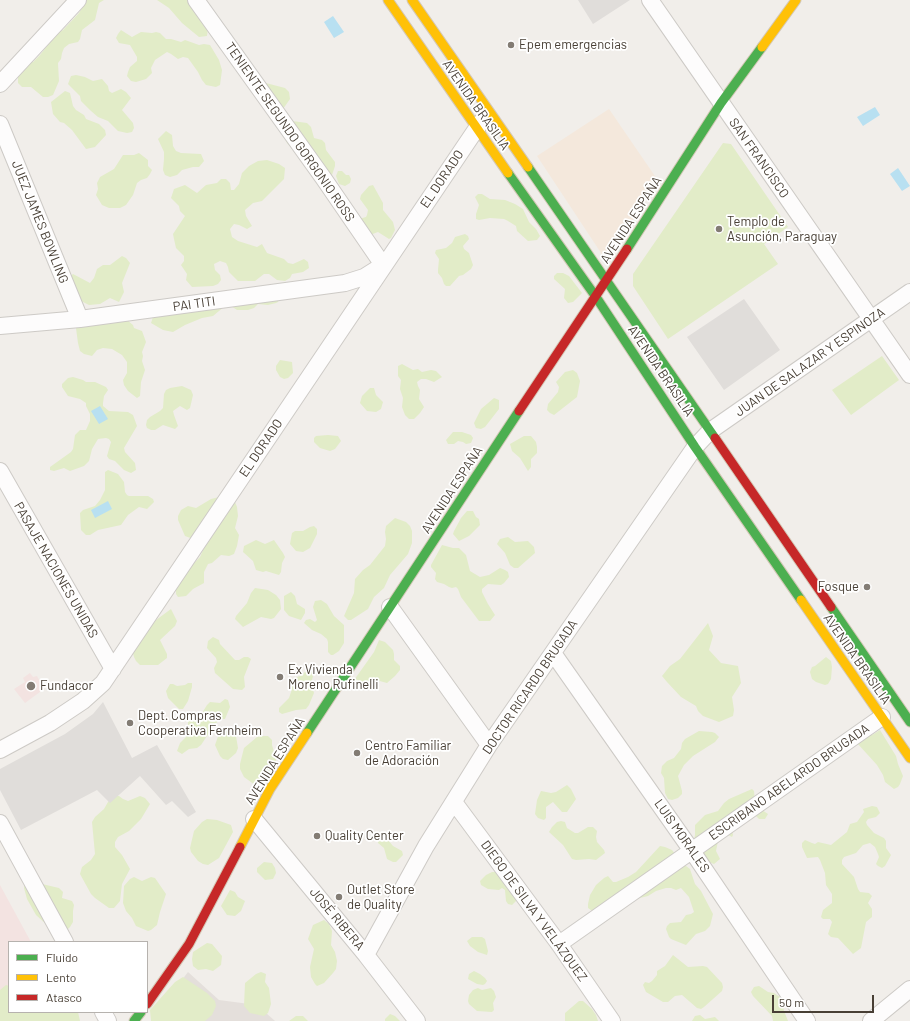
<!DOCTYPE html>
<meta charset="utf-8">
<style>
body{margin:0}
#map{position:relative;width:910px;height:1021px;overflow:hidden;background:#f1eeea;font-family:Barlow,sans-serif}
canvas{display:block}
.legend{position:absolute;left:8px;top:941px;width:140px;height:72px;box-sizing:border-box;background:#fff;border:1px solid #b6b2ae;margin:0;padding:5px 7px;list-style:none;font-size:12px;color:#483f35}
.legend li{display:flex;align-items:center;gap:8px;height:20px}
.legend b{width:20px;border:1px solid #b6b2ae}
.scale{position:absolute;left:772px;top:995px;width:102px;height:18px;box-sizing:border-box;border:2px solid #483f35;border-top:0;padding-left:5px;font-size:12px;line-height:14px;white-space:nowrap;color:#483f35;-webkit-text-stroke:3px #fff;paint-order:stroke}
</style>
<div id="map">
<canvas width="910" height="1021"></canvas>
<ul class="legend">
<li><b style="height:5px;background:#4caf50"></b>Fluido</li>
<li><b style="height:5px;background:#ffc107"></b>Lento</li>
<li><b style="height:5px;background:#c62828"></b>Atasco</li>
</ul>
<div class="scale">50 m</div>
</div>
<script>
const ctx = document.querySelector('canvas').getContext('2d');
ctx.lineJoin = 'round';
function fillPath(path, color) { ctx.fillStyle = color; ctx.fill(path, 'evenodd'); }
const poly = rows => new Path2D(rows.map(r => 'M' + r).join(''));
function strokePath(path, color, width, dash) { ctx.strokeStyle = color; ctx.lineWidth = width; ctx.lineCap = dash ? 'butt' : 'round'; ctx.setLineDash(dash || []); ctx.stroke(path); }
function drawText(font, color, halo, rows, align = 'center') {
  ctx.font = font + ' Barlow,sans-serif'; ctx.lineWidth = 3.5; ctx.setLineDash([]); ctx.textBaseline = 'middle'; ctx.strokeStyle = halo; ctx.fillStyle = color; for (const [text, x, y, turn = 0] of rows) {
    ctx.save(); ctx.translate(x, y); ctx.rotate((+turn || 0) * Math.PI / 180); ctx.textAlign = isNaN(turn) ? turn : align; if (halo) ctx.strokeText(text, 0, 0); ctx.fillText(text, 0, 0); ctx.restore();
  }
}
const commercial = poly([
 [609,109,659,182,605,259,537,156]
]);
const industrial = poly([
 [188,972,219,1000,257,1005,275,1021,151,1021]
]);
const medical = poly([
 [30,673,33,677,37,676,44,689,25,703,14,689,25,682,23,678],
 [0,885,31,942,9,942,9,1012,0,1021]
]);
const green = poly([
 [86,0,104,0,99,3,95,20,82,30,80,39,78,42,69,44,64,48,62,53,61,59,58,63,59,81,53,95,48,97,43,97,31,87,22,87,18,83,18,75,27,63,33,62,40,55,57,33,63,30,79,13],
 [157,0,194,0,208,28,207,36,199,37,182,23,169,8],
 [121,30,132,37,141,32,152,33,156,32,160,33,166,39,171,39,181,42,185,40,199,45,204,44,210,45,219,60,222,70,220,85,216,87,206,85,202,80,198,72,188,58,183,57,178,59,171,54,167,52,155,60,151,68,152,73,146,79,136,82,131,81,127,76,128,72,130,67,137,61,137,57,130,45,119,43,116,38,118,34],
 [76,75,85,77,93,81,102,79,108,86,109,91,112,93,121,89,126,92,131,98,122,110,133,123,134,128,132,132,127,133,118,131,108,121,98,117,91,111,81,101,80,96,68,84,71,76],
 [262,82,285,88,289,92,290,99,283,109],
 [65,91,70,93,73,106,76,110,84,115,86,119,99,124,105,130,106,135,95,147,86,149,72,130,64,123,60,122,53,114,51,102],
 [292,121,307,123,311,127,314,138,322,140,325,143,326,150,335,162,335,166,331,178,300,156,287,143,281,130],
 [166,131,172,135,173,146,176,151,181,153,201,154,204,161,199,167,193,167,182,170,177,175,170,177,165,175,163,170,164,159,164,152,158,139],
 [723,143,731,144,788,227,764,244,778,264,668,339,633,286,633,274],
 [139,153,148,160,148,166,152,170,150,174,147,178,141,180,137,183,133,195,126,205,120,208,109,208,102,205,96,195,98,189,97,183,100,177,114,169,123,155,134,155],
 [267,160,279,164,285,168,284,179,262,201,253,203,245,210,246,216,252,226,247,229,239,225,234,224,230,229,232,237,238,241,257,247,262,244,267,253,284,259,288,263,293,264,304,259,308,262,309,268,303,272,292,274,290,278,285,281,277,280,269,274,264,274,255,281,238,281,229,272,228,267,226,263,220,261,214,264,215,270,220,275,221,280,218,284,213,286,192,287,186,280,187,274,181,265,184,261,184,256,176,248,174,239,173,234,185,216,180,211,179,206,171,198,174,189,185,185,197,193,206,185,217,183,221,179,226,179,230,183,231,190,234,190,239,184,242,173,249,166,258,161],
 [338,171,342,171,346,175,349,175,351,179,350,183,345,186,339,184,336,176],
 [373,185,383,203,383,210,393,222,395,230,391,238,389,239,378,232,370,235,359,219,366,217,367,215,368,210,360,199,361,195,369,186],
 [478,194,482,194,490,199,505,200,515,204,523,209,529,222,536,229,540,236,537,240,528,241,517,231,516,226,508,221,504,219,490,218,479,220,476,219,476,214,479,205,475,197],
 [465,234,468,236,469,239,463,246,464,249,469,253,473,265,471,269,463,275,459,276,450,286,446,286,444,284,442,278,438,273,438,270,439,259,435,253,436,250,446,248,452,243,455,237],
 [122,256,126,258,130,263,122,283,124,292,119,302,110,298,100,304,89,305,79,300,69,277,73,274,90,283,94,278,97,269,103,265,110,265],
 [557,273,563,273,569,276,582,293,573,302,568,303,564,298,565,289,554,279,554,276],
 [282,295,278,302,276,303,268,305,258,304,254,308,248,310,237,310,231,306,225,306,213,316,202,318,185,325,173,332,163,330,151,323,154,314],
 [127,320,133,325,134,328,142,331,146,342,142,352,143,356,142,361,145,370,141,382,140,396,137,398,128,391,124,385,123,380,127,373,127,362,122,355,112,349,103,348,97,350,92,356,84,354,80,351,78,343,76,328,78,324],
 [882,356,899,380,851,415,832,390],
 [280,360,292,362,293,373,288,378,284,379,280,377,276,370,276,366],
 [402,364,413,370,418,369,422,372,431,370,436,371,442,377,434,382,426,379,421,379,417,382,418,386,420,390,419,399,424,407,420,413,414,419,409,419,405,415,402,407,403,398,400,389,401,380,398,376,398,366],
 [573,370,577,373,580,381,577,397,554,415,550,413,547,410,548,404,558,392,559,387,556,382,565,372],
 [73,377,83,380,86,382,95,382,106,387,108,390,104,396,103,403,103,406,109,411,128,412,133,415,137,426,124,448,125,452,135,463,136,470,131,473,124,470,115,461,109,459,107,456,111,442,109,439,106,438,98,439,92,449,89,461,84,466,70,471,64,468,54,471,50,470,50,467,71,452,73,449,75,435,80,430,86,430,90,421,90,414,86,406,86,403,80,399,68,396,62,387,62,384,68,378],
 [182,386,191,390,193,395,190,408,187,410,180,406,173,411,174,415,178,426,175,429,163,425,155,430,151,430,147,428,146,425,147,420,150,417,160,411,163,408,164,394,166,390,170,388],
 [370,388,374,388,376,395,383,402,381,409,376,412,367,411,360,403,362,396],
 [494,398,499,400,499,409,485,427,481,429,476,428,474,423,481,409],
 [453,432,462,432,471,435,473,438,471,443,466,444,463,442,458,441,454,444,448,444,446,440],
 [328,435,338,436,341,441,335,449,330,451,320,448,314,442,314,438,316,436],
 [524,436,531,436,536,442,537,447,537,453,531,459,531,467,528,471,520,458,512,451,510,444],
 [108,470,118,474,124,482,125,492,127,495,129,496,148,496,153,499,154,502,147,509,139,507,128,515,121,525,98,530,90,535,86,535,81,530,80,513,83,510,95,506,100,500,105,490,105,472],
 [219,497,193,539,185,536,178,520,178,516,181,510,188,506,196,508,211,499],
 [235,502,237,507,238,516,235,528,239,535,237,546,234,554,229,556,221,555,212,563,208,564,204,572,204,583,193,589,186,596,178,597,176,594,176,590,179,582,185,576,191,566,200,557,204,548,232,504],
 [467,511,473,511,476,517,479,519,480,525,469,536,459,541,453,534,454,531,461,518],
 [395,518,406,522,410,526,412,531,412,543,408,554,390,575,384,588,374,597,368,609,351,620,348,620,344,616,354,593,355,579,363,570,370,565,385,546,386,539,385,532,386,526],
 [314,526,317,529,317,534,310,548,303,552,296,551,290,544,292,533,295,531,303,531,310,527],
 [508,537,515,542,528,541,534,547,535,553,518,568,514,568,510,565,505,553,497,544,500,539],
 [256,540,265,544,274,540,283,553,285,557,282,563,281,572,279,575,266,571,263,572,256,570,253,561,243,552,244,546],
 [442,545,453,548,459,548,466,555,470,571,480,577,489,575,500,568,505,570,508,572,509,577,504,583,501,585,488,584,482,589,482,592,488,604,495,615,490,621,479,621,461,597,458,589,456,587,452,588,449,587,444,584,437,582,435,579,436,573,431,567,431,565],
 [255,588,268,590,276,595,280,600,281,609,274,618,271,619,261,617,243,627,235,619,236,616,247,603,251,593],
 [291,592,295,596,297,604,305,609,305,613,301,620,289,616,284,610,284,596],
 [321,600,327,604,334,616,344,625,344,643,339,651,333,655,331,655,328,652,328,642,327,639,321,634,312,630,304,623,306,620,310,619,315,622,317,620,313,607,315,601],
 [171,609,177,621,175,626,160,640,167,654,167,658,158,665,140,665,136,661,134,657,133,653,135,648,143,635,156,620],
 [708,623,713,636,709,650,721,663,738,666,741,683,732,697,734,710,733,716,719,722,703,716,698,711,696,706,681,697,667,682,662,676,670,666,680,659],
 [213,637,219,640,220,644,235,660,239,660,244,657,248,657,251,659,244,677,245,687,242,690,233,689,215,673,214,668,217,662,216,658,207,648,208,641],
 [379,640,385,642,393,650,394,654,394,660,400,666,400,670,395,676,387,683,376,680,371,681,364,687,355,689,352,689,352,683,374,652],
 [826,657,831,661,832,667,831,679,828,684,825,685,816,682,812,679,810,672,812,667,815,666],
 [309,669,312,669,314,673,311,683,314,693,309,705,306,709,296,710,282,714,279,712,279,708,289,698,292,689,292,682,294,678,300,676],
 [188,683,192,683,192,687,188,701,183,709,179,709,168,698,166,691,170,684,173,684,177,686,185,685],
 [225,699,228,700,230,707,225,719,221,719,215,724,201,745,197,748,189,749,182,754,177,751,180,743,188,735,188,720,199,718,207,705,210,702,220,703],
 [224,727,227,727,232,733,236,736,238,748,236,753,228,760,223,759,220,756,215,745,220,731],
 [880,730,896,756,898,764,903,776,900,784,898,787,894,789,885,782,883,775,877,765,857,743,868,735,872,735],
 [699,731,712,732,715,733,719,737,715,742,693,756,684,765,678,776,682,791,682,794,678,798,672,800,668,799,665,793,664,778,661,773,662,766,667,761,674,758,681,749,682,743,685,739],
 [261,736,268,736,272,740,272,745,276,759,275,767,269,773,265,773,262,775,255,785,244,777,240,769,240,764,244,748,257,737],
 [567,785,571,789,576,799,567,812,562,812,553,802,546,807,546,818,544,820,538,818,535,814,537,800,541,791,551,793,556,792],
 [752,789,754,791,755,801,762,810,768,814,765,819,759,819,753,813,732,830,733,835,732,837,728,835,724,830,718,841,716,851,720,859,714,864,704,860,693,843,695,835,695,825,705,815,718,811,724,803,729,799],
 [112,795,119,796,123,799,128,801,140,796,145,798,150,804,141,819,129,831,118,837,115,842,115,847,122,855,130,869,122,884,120,901,114,908,109,908,95,898,91,894,80,874,82,867,91,860,95,854,92,822,95,817,104,809],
 [872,806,877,807,880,813,876,817,868,819,866,822,867,825,874,833,884,838,886,841,886,848,891,855,885,866,882,868,878,866,876,864,879,857,878,854,875,847,870,843,863,845,856,853,844,857,842,860,842,864,854,877,858,889,860,892,869,893,872,896,868,903,872,909,872,917,866,922,861,948,853,954,838,938,831,937,828,934,832,922,830,919,823,919,821,917,823,910,832,903,832,894,826,885,825,873,820,860,818,857,807,858,802,847,802,843,805,840,812,843,815,844,818,842,831,845,847,832,850,824,857,822,864,812,863,809],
 [207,819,217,820,231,825,233,832,219,858,208,865,203,864,198,861,191,852,190,848,194,831,202,822],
 [561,821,565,822,567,828,575,833,578,833,588,827,593,827,597,831,596,837,597,842,604,850,605,853,596,860,589,859,576,860,572,859,563,845,549,832,552,827,557,822],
 [380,834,383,834,393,846,402,851,403,855,396,862,393,862,387,859,384,848,378,843,377,837],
 [660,846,665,847,672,850,682,863,690,869,695,884,701,891,713,914,710,926,705,931,696,934,686,945,671,939,669,937,666,929,667,926,670,923,681,922,686,915,691,914,694,912,689,897,681,888,676,890,671,888,666,888,656,891,648,896,628,901,595,913,588,908,588,904,590,895,596,885,604,878,608,876,613,882,616,882,628,877,636,872],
 [264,862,272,863,275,868,276,873,273,879,265,880,257,872,257,868],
 [492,872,498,872,517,900,512,905,508,904,506,901,505,890,502,888,499,890,488,889,481,885,480,881,486,875],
 [134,877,142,881,151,877,155,878,166,894,160,912,157,925,151,930,148,931,136,926,132,918,126,911,123,903,124,886,130,879],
 [24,883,42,884,59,888,63,892,62,898,72,901,74,905,73,911,73,922,70,927,66,931,49,927,36,915,27,899,24,888],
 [230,890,235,892,238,897,245,901,241,911,235,916,227,915,221,906],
 [324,920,329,924,332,931,331,945,335,952,337,961,336,969,333,973,324,983,317,986,315,984,311,977,310,967,314,949,308,939,313,925],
 [472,937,482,937,485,939,488,951,487,955,478,952,470,946,467,941],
 [207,943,212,944,222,956,221,965,213,971,206,969,198,970,193,966,192,959,193,952],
 [673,955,688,967,703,966,707,967,722,983,723,987,722,991,704,1007,701,1009,697,1008,682,995,675,996,668,1002,663,1002,646,992,643,985,645,982,649,983,652,981,657,975,657,971,665,966],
 [474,971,480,974,485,978,487,981,485,984,483,985,477,984,468,979,469,974],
 [261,972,266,974,265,982,269,988,271,1004,268,1013,264,1016,250,1013,244,1006,245,983,256,974],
 [183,977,207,993,215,1001,216,1006,212,1015,205,1021,151,1021,150,1010,175,982],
 [6,985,9,986,9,1012,78,1012,80,1021,0,1021,0,990],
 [759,986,768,992,774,993,780,997,782,1000,784,1011,788,1021,773,1021,772,1016,753,996,751,992,754,987],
 [478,988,482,990,491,988,494,991,496,997,493,1003,494,1010,492,1012,477,1011,469,1004,468,1001,469,995,473,990],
 [579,1001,583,1001,592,1009,596,1015,598,1021,565,1021,565,1013],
 [390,1014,395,1016,400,1021,385,1021,385,1019],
 [700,1015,705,1019,715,1017,719,1021,692,1021,695,1016],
 [296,1016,303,1016,308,1021,289,1021]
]);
const parking = poly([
 [578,0,630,0,593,24],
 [744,299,780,350,724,390,687,337],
 [103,702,132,758,157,745,196,812,188,817,172,801,166,805,140,776,110,803,97,790,21,830,0,790,0,769,65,734,93,714]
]);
const water = poly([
 [333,16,344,32,334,38,324,22],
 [875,107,880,115,863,126,857,117],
 [898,168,910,186,902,191,890,174],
 [100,406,108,419,99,424,91,411],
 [108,501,112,509,95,518,91,510]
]);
const street = poly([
 [650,0,910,375],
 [0,84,78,0],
 [0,124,80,319],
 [0,326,80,319,345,283,364,277,383,265,324,179,196,0],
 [0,471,113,669],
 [390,607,489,745],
 [553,653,692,851,807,1021],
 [0,750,50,723,83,701,103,683,481,122],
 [454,802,559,944,612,1021],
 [254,819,366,955,417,1021],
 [0,823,65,942],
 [559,944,882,717],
 [366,955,426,846,489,745,695,447,710,431,910,292],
 [103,1012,108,1021],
 [871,1021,910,989]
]);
const fast = poly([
 [528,167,715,438],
 [508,173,596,297,695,447,801,600],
 [627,249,721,103,762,47],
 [831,607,910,722],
 [307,733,519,411],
 [134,1021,141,1012]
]);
const slow = poly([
 [388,0,508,173],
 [412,0,528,167],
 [762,47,796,0],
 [801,600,910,758],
 [240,847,270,789,307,733]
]);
const jam = poly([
 [519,411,627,249],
 [715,438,831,607],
 [147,1004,189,944,240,847]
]);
const markers = [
 [511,45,4,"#837c74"],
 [719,229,4,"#837c74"],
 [867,587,4,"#837c74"],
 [280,677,4,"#837c74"],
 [31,686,5,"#837c74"],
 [130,723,4,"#837c74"],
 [357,753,4,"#837c74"],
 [317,836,4,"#837c74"],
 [339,897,4,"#837c74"]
];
const poiNames = [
 ["Epem emergencias",519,45],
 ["Templo de",727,222],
 ["Asunción, Paraguay",727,237],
 ["Fosque",859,587,"right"],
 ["Ex Vivienda",288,670],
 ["Moreno Rufinelli",288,685],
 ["Fundacor",40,686],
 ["Dept. Compras",138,716],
 ["Cooperativa Fernheim",138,731],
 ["Centro Familiar",365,746],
 ["de Adoración",365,761],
 ["Quality Center",325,836],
 ["Outlet Store",347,890],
 ["de Quality",347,905]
];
const streetNames = [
 ["AVENIDA BRASILIA",476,105,55],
 ["TENIENTE SEGUNDO GORGONIO ROSS",290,132,55],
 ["SAN FRANCISCO",759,158,55],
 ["EL DORADO",442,179,-56],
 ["AVENIDA ESPAÑA",631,220,-57],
 ["JUEZ JAMES BOWLING",40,222,68],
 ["PAI TITI",194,304,-8],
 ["JUAN DE SALAZAR Y ESPINOZA",810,362,-35],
 ["AVENIDA BRASILIA",661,371,56],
 ["EL DORADO",261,448,-56],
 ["AVENIDA ESPAÑA",452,490,-57],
 ["PASAJE NACIONES UNIDAS",56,570,60],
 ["AVENIDA BRASILIA",857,659,55],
 ["DOCTOR RICARDO BRUGADA",530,687,-56],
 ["AVENIDA ESPAÑA",275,761,-58],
 ["ESCRIBANO ABELARDO BRUGADA",789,782,-35],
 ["LUIS MORALES",682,836,55],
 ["DIEGO DE SILVA Y VELÁZQUEZ",534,911,54],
 ["JOSÉ RIBERA",337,919,50]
];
fillPath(commercial, '#f4e8dc');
fillPath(industrial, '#e4dfdb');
fillPath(medical, '#f3e3e1');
fillPath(green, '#e2ecc8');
fillPath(parking, '#e0ddda');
fillPath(water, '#b8e0f1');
strokePath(street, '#cdcac6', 18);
strokePath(fast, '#d4c8b6', 11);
strokePath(slow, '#d4c8b6', 11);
strokePath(jam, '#d4c8b6', 11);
strokePath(street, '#fdfcfc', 16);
strokePath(fast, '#4caf50', 9);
strokePath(slow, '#ffc107', 9);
strokePath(jam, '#c62828', 9);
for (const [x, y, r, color] of markers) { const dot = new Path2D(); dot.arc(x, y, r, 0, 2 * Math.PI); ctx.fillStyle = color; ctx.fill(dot); strokePath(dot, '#fff', 1.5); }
drawText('13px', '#483f35', '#fff', poiNames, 'left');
drawText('13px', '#483f35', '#fff', streetNames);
</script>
